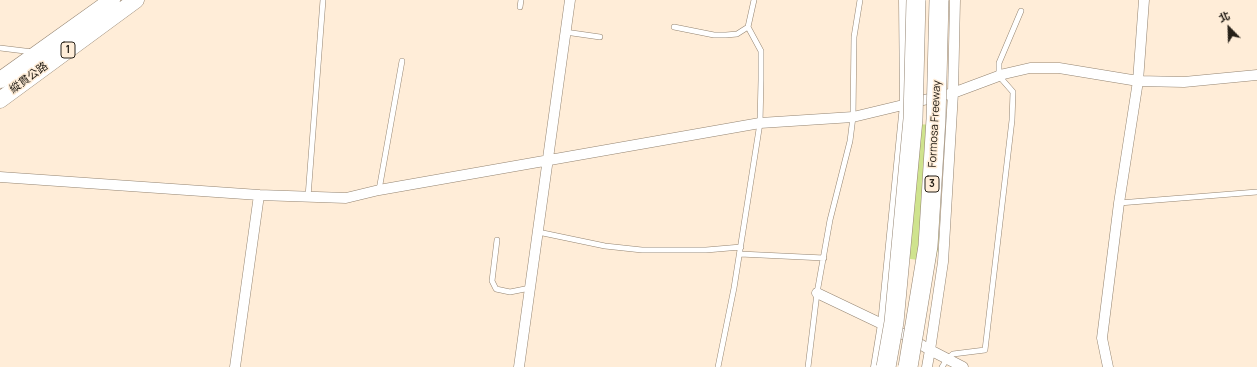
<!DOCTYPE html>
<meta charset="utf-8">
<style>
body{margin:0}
#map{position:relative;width:1257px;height:367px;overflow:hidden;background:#ffedd8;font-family:Manrope,"Noto Sans TC",sans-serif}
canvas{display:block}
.north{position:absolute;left:1209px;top:8px;width:40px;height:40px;-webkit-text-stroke:3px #ffedd8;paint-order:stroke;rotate:337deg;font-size:11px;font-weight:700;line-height:16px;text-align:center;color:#262018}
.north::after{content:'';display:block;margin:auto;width:14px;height:18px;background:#262018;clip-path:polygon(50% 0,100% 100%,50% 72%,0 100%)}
</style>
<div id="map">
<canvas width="1257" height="367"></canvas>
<div class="north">北</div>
</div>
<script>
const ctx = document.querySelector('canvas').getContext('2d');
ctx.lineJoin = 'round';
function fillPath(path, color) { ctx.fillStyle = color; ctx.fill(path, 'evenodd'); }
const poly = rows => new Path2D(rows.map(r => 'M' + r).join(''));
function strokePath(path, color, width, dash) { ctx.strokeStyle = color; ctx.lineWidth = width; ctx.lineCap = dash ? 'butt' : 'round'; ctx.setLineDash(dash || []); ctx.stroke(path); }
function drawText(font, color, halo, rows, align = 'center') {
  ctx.font = font + ' Manrope,"Noto Sans TC",sans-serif'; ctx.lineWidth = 3; ctx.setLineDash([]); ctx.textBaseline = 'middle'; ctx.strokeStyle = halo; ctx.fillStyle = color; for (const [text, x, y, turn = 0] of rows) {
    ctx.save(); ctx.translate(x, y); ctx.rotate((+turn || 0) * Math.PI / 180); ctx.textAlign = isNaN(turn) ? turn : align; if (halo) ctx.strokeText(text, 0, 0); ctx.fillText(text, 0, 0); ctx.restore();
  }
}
const green = poly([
 [907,124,944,125,938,249,935,262,894,257]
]);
const service = poly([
 [520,7,521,0],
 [674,27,714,35,726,35,737,34,748,27],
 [565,32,600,37],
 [0,48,33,52],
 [379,190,402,61],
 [308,197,323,0],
 [1119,203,1257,192],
 [538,232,605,246,642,250,706,250,741,247],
 [497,240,492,281,496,289,510,292,530,288],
 [740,254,824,258],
 [718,367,734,288,760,123,761,80,761,51,748,27,754,0],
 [808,367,817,293,830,220,850,141,853,117,854,37,860,0],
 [942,367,947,359,953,354,985,350,1012,120,1013,92,999,76,999,63,1021,11]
]);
const minor = poly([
 [0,177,259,195,346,198,379,190,760,123,853,117,953,93,1004,74,1030,68,1059,68,1138,81,1184,82,1257,75],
 [817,293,903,334,930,350,963,367],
 [235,367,259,195],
 [519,367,570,0],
 [876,367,883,324,905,105,904,0],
 [927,367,930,350,943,262,953,93,955,0],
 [1108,367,1102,338,1119,203,1138,81,1144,0]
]);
const primary = poly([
 [0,80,112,0],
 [0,100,136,0]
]);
const motorwayBridge = poly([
 [886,367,894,322,913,119,916,0],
 [908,367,928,246,936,119,939,0]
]);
const shields = [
 [68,50,14],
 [932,184,14]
];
const shieldNames = [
 ["1",68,50],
 ["3",932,184]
];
const streetNames = [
 ["縱貫公路",29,78,-36],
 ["Formosa Freeway",935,124,-87]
];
fillPath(green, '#cfe38e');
strokePath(service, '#948471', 6);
strokePath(minor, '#948471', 11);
strokePath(primary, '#948471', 17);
strokePath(service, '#fff', 5);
strokePath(minor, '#fff', 10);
strokePath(primary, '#fff', 16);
strokePath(motorwayBridge, '#948471', 20, []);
strokePath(motorwayBridge, '#fff', 19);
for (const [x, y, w] of shields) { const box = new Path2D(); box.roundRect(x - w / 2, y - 8, w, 16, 3); ctx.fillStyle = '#ffedd8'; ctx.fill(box); strokePath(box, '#262018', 1); }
drawText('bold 10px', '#262018', null, shieldNames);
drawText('11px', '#262018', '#ffedd8', streetNames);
</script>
